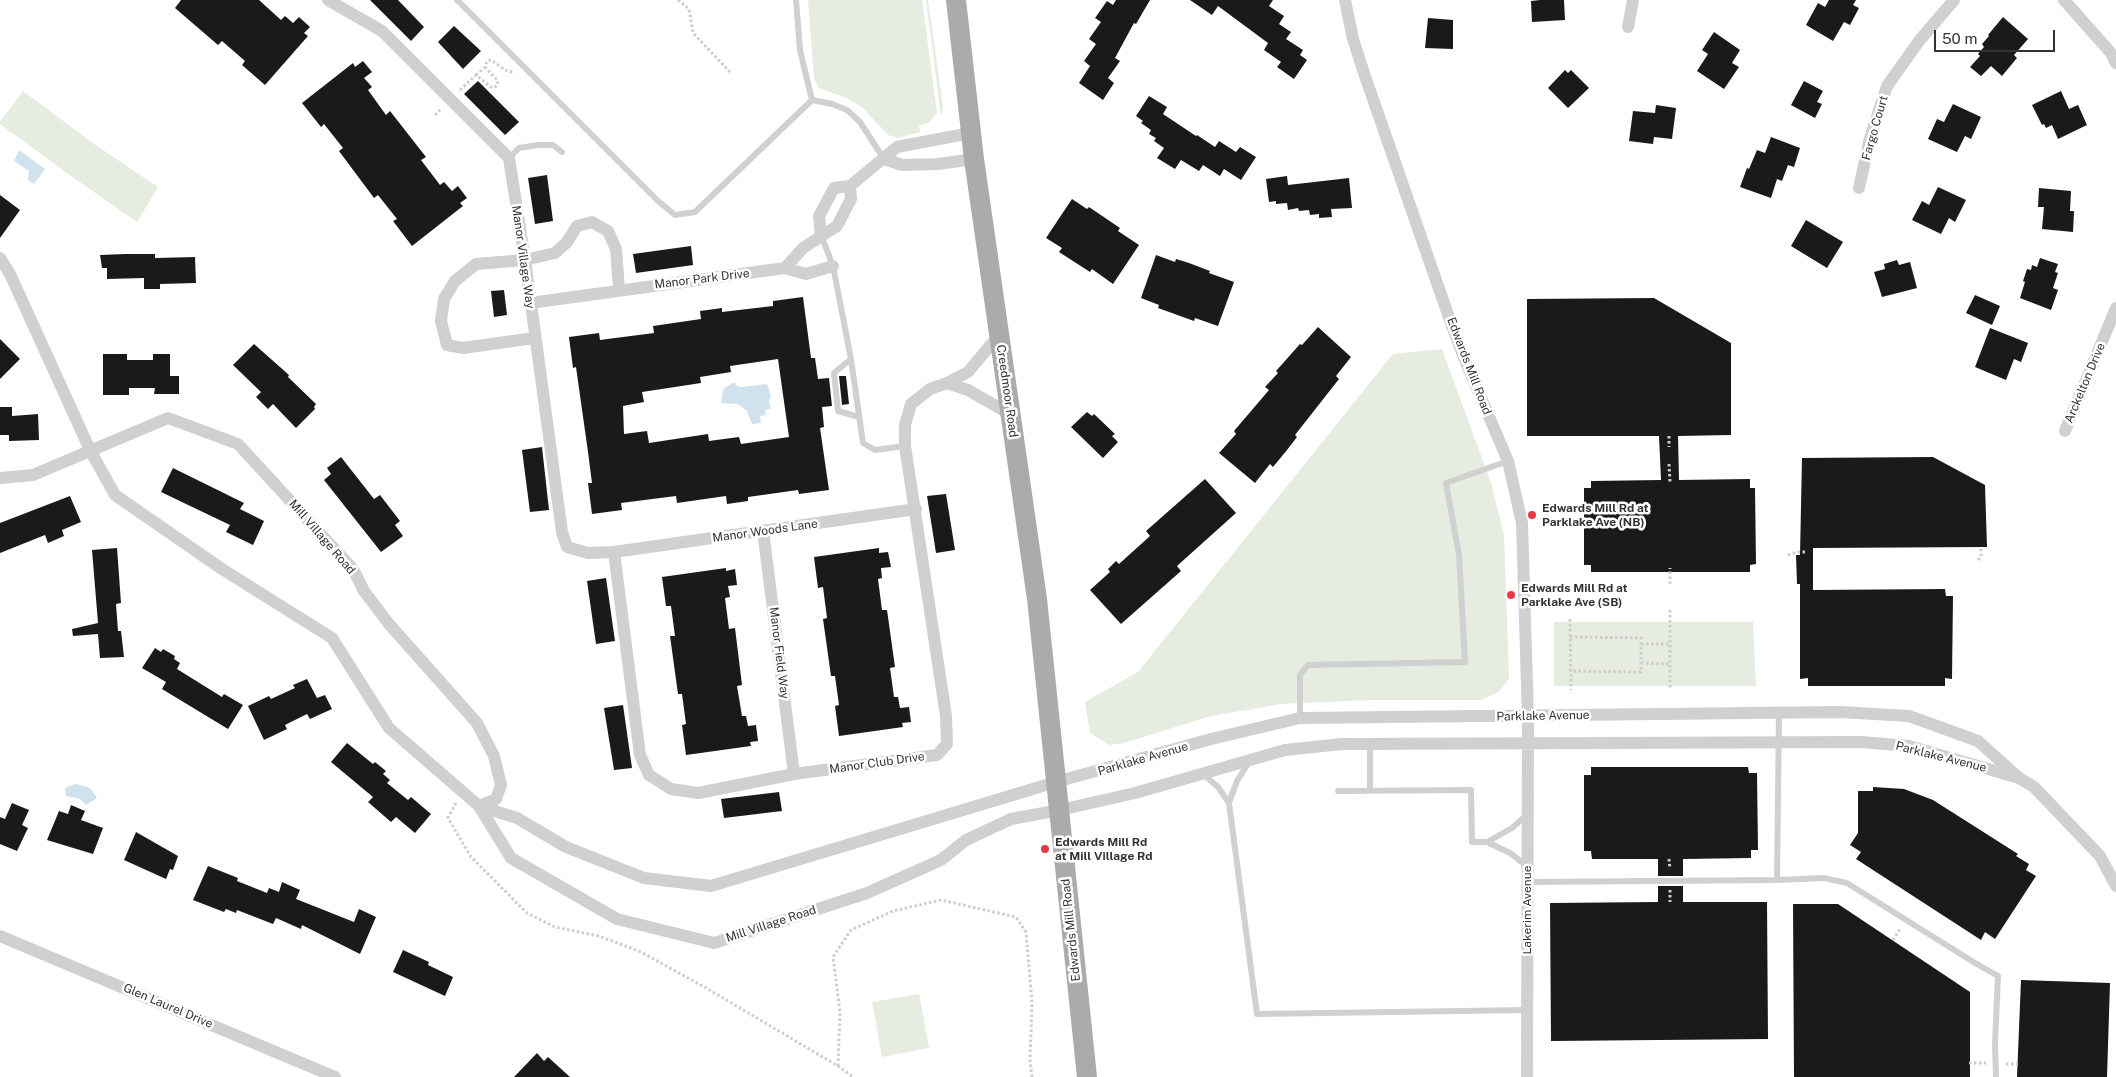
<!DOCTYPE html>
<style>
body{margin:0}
#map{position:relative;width:2116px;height:1077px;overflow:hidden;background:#fff;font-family:"Public Sans",sans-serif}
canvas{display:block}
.scale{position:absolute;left:1934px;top:30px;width:121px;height:22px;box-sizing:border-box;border:2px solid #333;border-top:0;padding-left:6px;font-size:15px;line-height:18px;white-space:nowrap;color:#333;-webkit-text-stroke:4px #fff;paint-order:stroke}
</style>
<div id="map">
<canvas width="2116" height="1077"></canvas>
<div class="scale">50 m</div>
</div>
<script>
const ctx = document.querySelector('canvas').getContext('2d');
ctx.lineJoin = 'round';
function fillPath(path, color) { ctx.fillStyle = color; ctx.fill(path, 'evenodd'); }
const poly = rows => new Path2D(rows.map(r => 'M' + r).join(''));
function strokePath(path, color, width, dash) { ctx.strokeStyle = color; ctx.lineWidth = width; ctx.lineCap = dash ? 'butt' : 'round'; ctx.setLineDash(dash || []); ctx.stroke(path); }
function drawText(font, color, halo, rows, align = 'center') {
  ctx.font = font + ' "Public Sans",sans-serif'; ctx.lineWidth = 5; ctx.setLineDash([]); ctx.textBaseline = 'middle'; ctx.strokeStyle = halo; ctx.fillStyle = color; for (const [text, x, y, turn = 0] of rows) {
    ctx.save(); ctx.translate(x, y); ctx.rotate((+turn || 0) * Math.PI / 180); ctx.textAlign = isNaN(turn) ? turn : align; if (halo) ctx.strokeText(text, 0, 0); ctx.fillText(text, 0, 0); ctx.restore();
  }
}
const green = poly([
 [808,0,922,0,937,113,930,122,919,126,920,132,898,138,888,135,862,107,846,98,819,88,814,79],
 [926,0,928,0,943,107,941,116],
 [23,91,94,144,158,187,137,222,71,176,0,124,0,122],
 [1442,349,1491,483,1504,535,1509,678,1500,691,1482,700,1370,700,1282,704,1211,716,1124,743,1109,745,1090,733,1085,702,1138,672,1393,354],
 [1554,622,1753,622,1756,686,1554,686],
 [919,994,929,1048,882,1057,872,1002]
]);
const water = poly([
 [19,150,45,169,34,184,28,180,29,171,14,161],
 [732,383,735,383,737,386,741,387,767,384,771,395,769,402,771,409,765,410,766,415,760,416,761,423,752,424,747,411,738,404,721,403,723,389],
 [76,784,90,788,97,798,86,805,80,799,66,796,65,789,68,786]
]);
const building = poly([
 [181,0,259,0,281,20,285,16,293,23,299,17,310,27,304,33,308,36,265,85,242,65,245,61,222,41,218,45,175,8],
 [370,0,398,0,424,27,411,41],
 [1116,0,1150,0,1136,24,1134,23,1115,58,1120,61,1108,78,1114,83,1103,100,1079,83,1090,66,1084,61,1096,44,1089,39,1101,22,1095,18,1107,1,1113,5],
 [1190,0,1273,0,1269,6,1284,16,1279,24,1291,32,1286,39,1303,50,1300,55,1307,60,1294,79,1277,67,1281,62,1264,50,1268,43,1218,6,1212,15],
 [1540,0,1564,0,1565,20,1532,22,1531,1],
 [1829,0,1856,0,1853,5,1859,8,1850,25,1844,22,1833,41,1806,25,1818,3,1825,7],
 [2003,17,2028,39,2014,55,2017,58,2002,76,1991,66,1981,76,1970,67,1980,56,1978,54,1984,47,1982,44,1989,36,1988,35],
 [1428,18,1453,20,1453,49,1425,48],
 [454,26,481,51,463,69,438,42],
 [1714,32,1740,50,1732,63,1739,67,1724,89,1697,71,1708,54,1702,50],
 [363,61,372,72,364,78,372,87,368,90,386,115,390,111,426,157,421,160,440,185,444,182,452,191,458,186,467,198,460,203,463,206,412,246,393,221,397,219,378,195,374,198,339,151,343,148,324,124,321,127,302,103,353,63,355,67],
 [1565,70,1568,73,1571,70,1589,88,1568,108,1548,88],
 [478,81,519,122,505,135,464,94],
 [1804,81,1823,91,1817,102,1822,104,1815,118,1791,105],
 [2061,91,2069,109,2078,105,2087,125,2058,139,2052,125,2046,128,2044,124,2042,125,2032,105],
 [1149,96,1167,107,1163,114,1196,136,1197,135,1215,147,1219,141,1236,152,1240,147,1256,157,1241,180,1224,169,1220,176,1203,165,1199,171,1181,160,1175,169,1157,158,1164,148,1154,141,1156,138,1149,134,1151,130,1141,123,1143,121,1136,116],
 [1953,104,1981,117,1971,139,1965,136,1957,152,1928,139,1937,119,1944,122],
 [1656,105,1676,108,1672,139,1654,137,1653,144,1629,141,1633,111,1655,113],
 [1771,137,1800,148,1794,167,1788,165,1782,181,1777,179,1771,198,1740,187,1747,168,1749,169,1757,150,1765,153],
 [547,175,553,221,535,224,528,178],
 [1287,176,1288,185,1349,178,1352,208,1331,209,1332,217,1319,218,1319,214,1310,215,1309,210,1299,211,1298,208,1288,210,1287,203,1276,204,1276,201,1269,202,1266,179],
 [1938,187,1966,200,1955,222,1949,218,1941,234,1912,220,1922,201,1929,205],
 [2039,188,2071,191,2070,211,2074,211,2073,232,2042,229,2044,207,2038,207],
 [0,195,20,210,0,238],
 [1072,199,1087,209,1089,207,1120,228,1118,231,1139,245,1113,284,1092,269,1090,272,1059,252,1062,248,1046,238],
 [1806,220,1843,242,1827,268,1791,246],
 [691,246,693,265,636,273,633,254],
 [125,254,155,254,155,258,195,257,196,283,160,284,160,289,144,289,144,278,107,279,107,268,102,268,100,255],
 [1156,255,1175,262,1176,259,1189,263,1210,271,1209,273,1234,282,1218,326,1195,318,1194,321,1158,308,1159,305,1141,298],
 [2040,258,2058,264,2055,272,2058,273,2053,288,2058,290,2051,310,2020,298,2025,282,2023,281,2027,269,2031,270,2032,265,2037,267],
 [1897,260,1899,265,1910,262,1917,288,1882,297,1874,272,1885,269,1884,264],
 [504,290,507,315,494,317,491,291],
 [1975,295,2000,306,1992,325,1966,313],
 [803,297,811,358,815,358,818,379,829,378,832,406,822,407,824,427,820,428,829,490,799,494,798,490,748,497,748,501,727,504,726,496,677,503,676,496,621,503,622,510,592,514,588,483,592,483,588,452,576,367,573,368,569,337,599,333,600,340,654,333,653,326,701,319,700,311,722,308,722,312,773,306,773,301],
 [778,359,789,437,741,444,739,437,709,441,708,434,649,443,647,431,624,434,623,406,644,402,642,392,701,383,700,377,731,372,730,366],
 [1654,298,1731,343,1731,435,1678,436,1679,480,1750,479,1750,488,1755,488,1756,564,1750,565,1750,572,1591,572,1591,565,1584,565,1584,488,1591,488,1591,481,1661,480,1659,436,1527,436,1527,299],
 [1318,327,1351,357,1336,376,1339,379,1295,435,1297,437,1287,450,1273,467,1270,464,1255,483,1219,453,1236,434,1234,431,1269,390,1265,387,1278,373,1276,371,1300,344,1302,345],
 [1990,328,2028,343,2021,362,2014,359,2006,380,1975,367],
 [0,339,20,359,0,379],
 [254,344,289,375,288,377,316,404,314,407,315,409,296,428,273,404,268,409,256,397,261,392,233,365],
 [103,354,127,354,127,360,153,360,153,354,170,354,170,376,179,376,179,394,154,394,155,388,129,388,129,395,103,395],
 [839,376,846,376,849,404,842,405],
 [0,407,12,407,12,416,38,414,39,440,9,441,9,435,0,435],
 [1087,412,1092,416,1094,414,1115,434,1112,436,1118,442,1103,458,1071,427],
 [542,447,549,510,530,512,522,450],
 [341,457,374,499,380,495,400,521,395,525,403,536,381,552,324,480,331,474,327,468],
 [1933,457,1985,485,1987,547,1813,548,1813,590,1945,589,1946,596,1953,596,1952,679,1945,678,1945,686,1808,686,1808,678,1800,679,1800,584,1797,584,1796,555,1800,555,1802,458],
 [173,468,244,503,240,509,264,521,253,545,226,532,230,525,161,492],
 [1205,479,1236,513,1177,566,1181,571,1121,624,1090,590,1110,572,1108,569,1116,561,1119,564,1150,536,1146,531],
 [946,494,955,550,936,553,927,496],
 [70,496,81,522,62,530,64,536,48,543,45,535,0,553,0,523],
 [117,548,121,603,116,604,118,631,121,631,124,657,100,658,98,634,73,636,72,629,98,623,92,550],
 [879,548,879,553,888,552,891,567,881,568,882,578,878,579,882,610,887,610,895,667,890,668,894,697,898,697,900,708,909,707,911,722,902,723,903,727,839,736,835,706,839,705,835,676,831,676,823,619,827,618,823,587,818,588,814,557],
 [726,568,726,571,735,569,737,585,728,586,730,597,725,598,729,629,735,628,742,685,737,686,742,716,746,716,748,726,756,725,758,741,750,742,751,746,686,755,682,725,686,724,682,694,678,694,670,636,675,636,671,606,666,606,662,577],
 [606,578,615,641,596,644,587,581],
 [155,648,161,652,163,649,175,656,174,659,180,663,177,669,222,697,224,694,243,705,228,729,162,689,166,682,142,668],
 [307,679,317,698,325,695,332,709,310,719,307,714,285,725,287,729,264,740,248,706,269,696,271,699,295,688,293,685],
 [623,705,632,768,614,770,604,708],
 [347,743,373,764,375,762,386,771,383,774,390,780,387,783,408,800,411,797,431,814,415,833,396,817,391,822,368,802,373,797,331,762],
 [1591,767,1748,767,1749,773,1757,773,1758,850,1751,850,1751,858,1683,859,1683,876,1658,876,1658,859,1592,859,1591,851,1584,851,1584,775,1591,775],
 [1873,787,1904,789,1933,800,2018,854,2016,856,2029,864,2026,870,2036,876,1995,939,1985,932,1981,940,1856,859,1861,852,1850,845,1858,833,1858,791,1873,791],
 [779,792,782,811,724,818,721,799],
 [12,803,29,810,22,825,28,828,17,851,0,844,0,817,5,819],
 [71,805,85,811,81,820,103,828,93,854,47,840,59,811,68,814],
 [136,832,178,856,173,870,170,869,166,879,124,860],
 [208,866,238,878,237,881,267,893,269,888,279,892,282,882,300,890,296,899,354,922,359,909,376,917,360,954,302,925,301,929,276,918,273,924,237,910,236,913,226,909,224,912,193,900],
 [1658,886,1683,886,1683,902,1767,902,1768,1039,1551,1041,1550,903,1658,902],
 [1793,904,1838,904,1970,992,1970,1077,1794,1077],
 [403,950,429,962,428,965,453,977,445,996,393,972],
 [2021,980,2110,983,2107,1077,2017,1077],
 [537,1053,544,1061,548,1057,570,1077,514,1077]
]);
const path = poly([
 [678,0,689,9,693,33,730,72],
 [476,75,485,67],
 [460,90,476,75,492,88,497,86,498,81,485,67,487,61,491,60,505,70,510,72,513,71],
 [435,115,442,108],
 [1669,436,1669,447],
 [1669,464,1670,482],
 [1788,555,1797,552,1805,552],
 [1978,560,1981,557,1981,547],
 [1670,584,1670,568],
 [1670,610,1670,689],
 [1570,619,1571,690],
 [1570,637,1641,638,1641,672,1571,671],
 [1641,644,1670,644],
 [1641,663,1670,664],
 [456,803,448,818,471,857,527,913,555,927,599,936,641,952,706,988,838,1066,853,1077],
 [1669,859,1670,869],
 [1670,890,1670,902],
 [1893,940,1900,929],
 [1969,1063,1986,1063],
 [2006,1064,2018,1064],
 [838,1066,840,1012,833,957,851,930,893,911,941,900,1016,917,1026,932,1032,1003,1030,1060,1032,1077]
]);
const lane = poly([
 [457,0,657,200,675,215,695,212,812,100,800,50,796,0],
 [812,100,832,104,847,110,860,122,884,159],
 [509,158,519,148,538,145,553,145,562,152],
 [821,235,833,266,851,359,863,443,875,450,905,446],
 [851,359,834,373,838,411,859,417],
 [1300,718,1300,675,1308,665,1465,662,1459,555,1446,483,1508,461],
 [1370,744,1370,790],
 [1203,774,1218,787,1229,803,1257,1014,1527,1010],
 [1338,791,1471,790,1472,842,1487,842,1512,828,1528,814],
 [1229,803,1237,781,1249,762],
 [1487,842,1510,853,1527,866],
 [1777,880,1824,878,1847,883,1975,963,1998,976,1995,1044,1996,1077],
 [1528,882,1777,880,1779,712]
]);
const street = poly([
 [328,0,382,31,509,158,525,260,562,532,567,547,588,553,614,552,916,509],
 [1345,0,1353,39,1365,76,1452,326,1464,358,1508,461,1522,523,1528,717,1527,1077],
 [2064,0,2111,53,2116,63],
 [1628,27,1633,0],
 [884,159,902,165,938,164,974,159],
 [1859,188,1870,138,1887,86,1919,41,1954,0],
 [821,235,819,216,834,188,850,186,897,147,971,133],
 [0,258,10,274,90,450,115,495,222,569,332,638,389,728,479,806,511,858,617,919,714,943,867,893,941,860,966,840,1011,819,1060,810,1135,793,1285,750,1342,744,1861,742,1909,746,2019,778],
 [785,268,803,248,837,226,851,199,850,186],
 [530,303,785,268,806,274,833,266],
 [534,338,463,348,447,345,441,321,444,299,455,281,476,264,525,260,555,253,567,242,577,226,592,222,608,231,616,249,619,289],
 [947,383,968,390,1010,414],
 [2065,431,2116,308],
 [0,478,33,475,168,418,238,444,353,569,364,591,389,624,477,723,494,756,501,785,496,799,479,806],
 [763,531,794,774],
 [614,552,640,755,649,775,671,789,698,793,794,774,937,755,947,744,946,716,905,446,905,425,911,404,930,389,947,383,968,372,999,335],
 [479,806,517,818,566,847,644,878,711,886,1056,782,1211,739,1300,718,1840,712,1909,716,1978,741,2019,778,2034,787,2100,856,2116,886],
 [0,936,335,1077]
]);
const primary = poly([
 [956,0,974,159,1037,599,1087,1077]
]);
const markers = [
 [1532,515,5,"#e63946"],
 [1511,595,5,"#e63946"],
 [1045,849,5,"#e63946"]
];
const streetNames = [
 ["Fargo Court",1875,128,-74],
 ["Manor Village Way",523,257,82],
 ["Manor Park Drive",702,279,-7],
 ["Edwards Mill Road",1469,366,69],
 ["Arckelton Drive",2085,383,-67],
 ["Creedmoor Road",1007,391,82],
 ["Manor Woods Lane",765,531,-8],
 ["Mill Village Road",322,537,49],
 ["Manor Field Way",779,653,83],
 ["Parklake Avenue",1543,716,-1],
 ["Parklake Avenue",1941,757,14],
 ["Parklake Avenue",1143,759,-16],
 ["Manor Club Drive",877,763,-8],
 ["Lakerim Avenue",1527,910,-90],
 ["Mill Village Road",771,924,-18],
 ["Edwards Mill Road",1071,930,-96],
 ["Glen Laurel Drive",168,1006,23]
];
const poiNames = [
 ["Edwards Mill Rd at",1542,508],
 ["Parklake Ave (NB)",1542,522],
 ["Edwards Mill Rd at",1521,588],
 ["Parklake Ave (SB)",1521,602],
 ["Edwards Mill Rd",1055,842],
 ["at Mill Village Rd",1055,856]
];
fillPath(green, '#e6ecdf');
fillPath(water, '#cfe2ee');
fillPath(building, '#1a1a1a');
strokePath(path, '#cdcdcd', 3, [2.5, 2.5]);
strokePath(lane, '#d0d0d0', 6);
strokePath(street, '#d0d0d0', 12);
strokePath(primary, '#ababab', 20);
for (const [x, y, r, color] of markers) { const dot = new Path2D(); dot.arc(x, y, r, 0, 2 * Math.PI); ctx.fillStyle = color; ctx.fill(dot); strokePath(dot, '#fff', 2); }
drawText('12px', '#333', '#fff', streetNames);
drawText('bold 12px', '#333', '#fff', poiNames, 'left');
</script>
